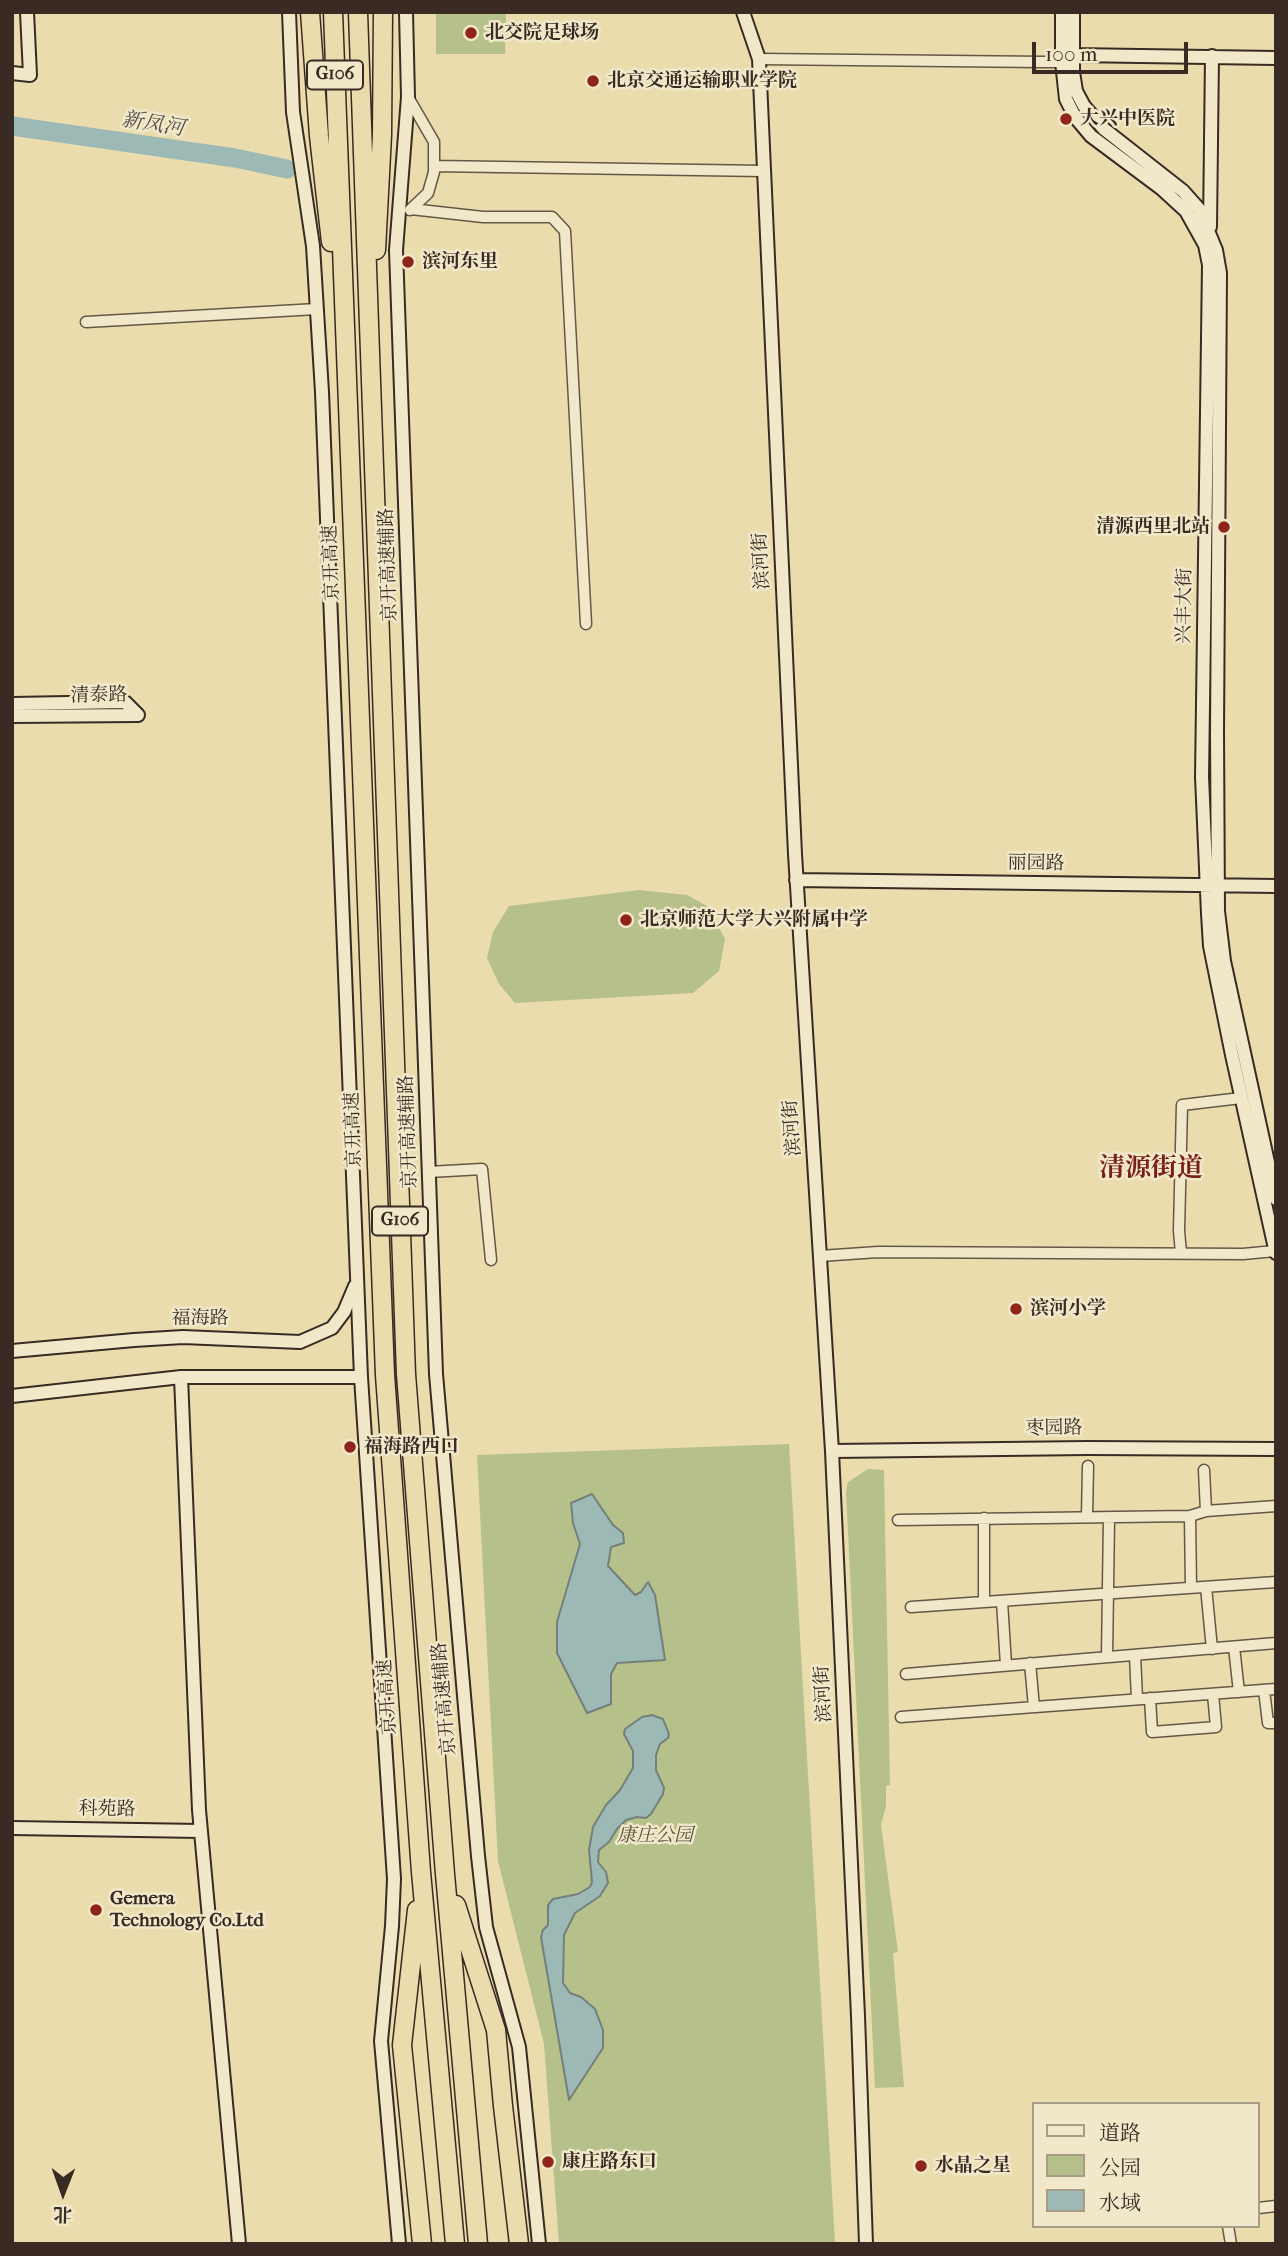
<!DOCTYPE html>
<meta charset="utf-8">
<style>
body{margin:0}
#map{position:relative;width:1288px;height:2256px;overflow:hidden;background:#eadcad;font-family:"IM FELL French Canon","Noto Serif SC",serif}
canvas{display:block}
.frame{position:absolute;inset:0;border:14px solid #392b23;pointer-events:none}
.legend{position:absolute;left:1032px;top:2102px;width:228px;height:126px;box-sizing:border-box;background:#f1e8ca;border:2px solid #a79c87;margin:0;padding:9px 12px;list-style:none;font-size:21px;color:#392b23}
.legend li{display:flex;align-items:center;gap:14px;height:35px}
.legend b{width:35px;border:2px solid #a79c87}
.north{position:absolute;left:28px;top:2158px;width:70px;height:70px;-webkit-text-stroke:5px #f1e8ca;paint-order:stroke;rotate:181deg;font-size:19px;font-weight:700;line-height:28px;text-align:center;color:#392b23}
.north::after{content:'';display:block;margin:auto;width:24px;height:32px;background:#392b23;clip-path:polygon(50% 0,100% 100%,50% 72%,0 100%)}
.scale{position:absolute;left:1032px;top:42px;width:156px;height:32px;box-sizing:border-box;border:4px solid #392b23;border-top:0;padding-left:9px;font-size:21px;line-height:24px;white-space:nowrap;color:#392b23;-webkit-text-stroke:5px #f1e8ca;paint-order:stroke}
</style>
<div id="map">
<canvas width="1288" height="2256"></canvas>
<div class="frame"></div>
<ul class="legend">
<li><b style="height:9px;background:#f1e8ca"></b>道路</li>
<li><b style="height:19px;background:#b5c08b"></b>公园</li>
<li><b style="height:19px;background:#9db9b5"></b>水域</li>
</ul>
<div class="north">北</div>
<div class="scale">100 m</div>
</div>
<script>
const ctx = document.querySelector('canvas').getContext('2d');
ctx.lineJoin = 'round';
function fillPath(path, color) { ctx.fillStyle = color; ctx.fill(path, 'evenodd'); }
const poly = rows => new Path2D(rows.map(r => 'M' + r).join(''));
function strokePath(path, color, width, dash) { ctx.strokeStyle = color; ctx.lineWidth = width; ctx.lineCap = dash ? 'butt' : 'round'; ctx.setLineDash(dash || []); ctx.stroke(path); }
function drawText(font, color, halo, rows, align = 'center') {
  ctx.font = font + ' "IM FELL French Canon","Noto Serif SC",serif'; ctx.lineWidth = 5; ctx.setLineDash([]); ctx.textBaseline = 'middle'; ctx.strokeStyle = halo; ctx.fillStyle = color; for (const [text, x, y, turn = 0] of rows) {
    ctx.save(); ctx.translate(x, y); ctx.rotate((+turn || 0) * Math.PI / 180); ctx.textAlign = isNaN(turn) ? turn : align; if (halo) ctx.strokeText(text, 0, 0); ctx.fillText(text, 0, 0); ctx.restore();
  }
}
const green = poly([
 [436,12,506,12,505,54,436,54],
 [639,890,687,895,707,906,725,939,719,971,693,993,515,1003,499,984,487,958,493,932,509,906],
 [789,1444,835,2244,559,2244,544,2044,498,1861,477,1455],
 [868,1469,884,1470,890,1785,886,1786,886,1806,881,1825,898,1952,893,1953,904,2087,875,2088,846,1491,848,1482]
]);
const water = poly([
 [592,1494,613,1525,623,1533,624,1543,611,1547,608,1566,635,1595,641,1592,648,1582,655,1595,665,1660,617,1663,611,1674,611,1704,587,1713,557,1653,557,1622,580,1544,573,1523,571,1503,592,1494],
 [652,1715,663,1719,669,1734,668,1738,660,1744,656,1755,656,1770,664,1788,663,1794,651,1814,646,1818,637,1817,626,1820,617,1829,609,1842,599,1850,598,1862,606,1872,608,1883,600,1896,575,1913,564,1935,563,1983,570,1993,581,1997,595,2009,603,2030,603,2048,569,2100,541,1937,543,1930,548,1925,548,1905,553,1899,578,1894,590,1887,592,1882,589,1850,593,1827,606,1805,620,1790,633,1768,633,1751,624,1734,625,1729,642,1717,652,1715]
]);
const river = poly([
 [12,126,235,158,287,169]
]);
const street = poly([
 [759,59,1044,62,1062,62,1066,59],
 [408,97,434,142,434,172,428,193,410,210],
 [434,166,764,171],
 [411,209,483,217,552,217,565,231,586,624],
 [86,322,317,309],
 [429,1172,482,1169,491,1260],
 [1181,1253,1179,1231,1182,1105,1241,1098],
 [820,1256,878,1252,1243,1254,1275,1251],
 [1204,1470,1206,1511],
 [1087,1516,1088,1466],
 [1190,1516,1191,1588],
 [984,1518,984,1602],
 [898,1520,1190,1516,1206,1511,1276,1506],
 [1206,1587,1212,1649],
 [1002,1601,1006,1665],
 [911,1607,1276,1582],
 [1234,1647,1239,1692],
 [1135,1655,1137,1699],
 [1107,1657,1109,1518],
 [1030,1663,1034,1707],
 [906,1674,1276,1643],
 [1264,1690,1268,1723,1276,1723],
 [1150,1698,1152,1732,1216,1727,1213,1694],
 [901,1717,1276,1689],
 [1258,2208,1276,2206],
 [1228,2226,1231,2244]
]);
const secondary = poly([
 [289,12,293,112,313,246,322,392,361,1377,394,1879,392,1926,381,2041,399,2244],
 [406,12,408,97,396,250,436,1374,478,1856,486,1927,519,2047,539,2244],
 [743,12,759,59,795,854,832,1451,858,2016,866,2244],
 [1062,12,1062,62,1066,99,1075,117,1091,136,1162,189,1186,211,1205,245,1209,265,1202,777,1208,914,1210,946,1232,1055,1276,1253],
 [1073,12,1073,72,1076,91,1084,106,1104,129,1183,191,1199,209,1216,250,1220,273,1217,732,1218,911,1224,961,1276,1199],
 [1073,55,1276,58],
 [12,73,30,75,27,12],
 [1210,227,1212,56],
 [12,704,125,702,138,715],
 [12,716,138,715],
 [796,880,1276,886],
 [12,1351,134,1340,183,1337,300,1342,332,1328,344,1312,355,1286],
 [181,1377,199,1810,239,2244],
 [12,1396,181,1377,361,1377],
 [832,1451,1088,1448,1276,1449],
 [12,1828,201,1831]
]);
const highway = poly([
 [310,12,319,136,331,242],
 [333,12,385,1375,421,1872,455,2244],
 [358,12,406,1374,445,1874,478,2244],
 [376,250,382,135,383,12],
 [456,1905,496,2030,503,2106,519,2244],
 [417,1910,402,2045,422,2244]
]);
const markers = [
 [471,33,7,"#8f2418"],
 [593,81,7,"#8f2418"],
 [1066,119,7,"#8f2418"],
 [408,262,7,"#8f2418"],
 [1224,527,7,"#8f2418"],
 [626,920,7,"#8f2418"],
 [1016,1309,7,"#8f2418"],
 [350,1447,7,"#8f2418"],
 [96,1910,7,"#8f2418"],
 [548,2162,7,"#8f2418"],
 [921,2166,7,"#8f2418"]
];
const shields = [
 [335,75,56],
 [400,1221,56]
];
const shieldNames = [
 ["G106",335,75],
 ["G106",400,1221]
];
const poiNames = [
 ["北交院足球场",485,33],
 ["北京交通运输职业学院",607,81],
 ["大兴中医院",1080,119],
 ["滨河东里",422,262],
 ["清源西里北站",1210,527,"right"],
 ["北京师范大学大兴附属中学",640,920],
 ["滨河小学",1030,1309],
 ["福海路西口",364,1447],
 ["Gemera",110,1899],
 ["Technology Co.Ltd",110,1921],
 ["康庄路东口",562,2162],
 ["水晶之星",935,2166]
];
const streetNames = [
 ["滨河街",762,561,-93],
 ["京开高速",332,563,-92],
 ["京开高速辅路",389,565,-92],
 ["兴丰大街",1185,606,-89],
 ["清泰路",99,696,-1],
 ["丽园路",1036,864,1],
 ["滨河街",793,1128,-94],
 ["京开高速",354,1130,-92],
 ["京开高速辅路",409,1132,-92],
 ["福海路",200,1319],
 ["枣园路",1054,1429,-1],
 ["滨河街",824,1694,-93],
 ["京开高速",388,1697,-94],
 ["京开高速辅路",445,1699,-95],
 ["科苑路",107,1810,1]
];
const parkNames = [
 ["康庄公园",655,1836]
];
const waterNames = [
 ["新凤河",153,125,9]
];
const districtNames = [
 ["清源街道",1151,1170]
];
fillPath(green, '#b5c08b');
fillPath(water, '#9db9b5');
strokePath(water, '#75807b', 2);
strokePath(river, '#9db9b5', 19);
strokePath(street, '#655746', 13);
strokePath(secondary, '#392b23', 16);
strokePath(highway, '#392b23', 21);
strokePath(street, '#f1e8ca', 10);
strokePath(secondary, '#f1e8ca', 12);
strokePath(highway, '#eadcad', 18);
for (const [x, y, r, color] of markers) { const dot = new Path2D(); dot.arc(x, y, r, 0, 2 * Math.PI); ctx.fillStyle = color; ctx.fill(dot); strokePath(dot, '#f1e8ca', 2.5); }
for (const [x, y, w] of shields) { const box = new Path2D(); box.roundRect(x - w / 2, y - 14.5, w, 29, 5); ctx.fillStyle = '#f1e8ca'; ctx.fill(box); strokePath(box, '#392b23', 2); }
drawText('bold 18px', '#392b23', null, shieldNames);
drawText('bold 19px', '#392b23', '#f1e8ca', poiNames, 'left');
drawText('19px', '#392b23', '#f1e8ca', streetNames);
drawText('italic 19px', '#58503d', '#f1e8ca', parkNames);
drawText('italic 21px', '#524e48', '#f1e8ca', waterNames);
drawText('bold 26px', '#7a1f14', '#f1e8ca', districtNames);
</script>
